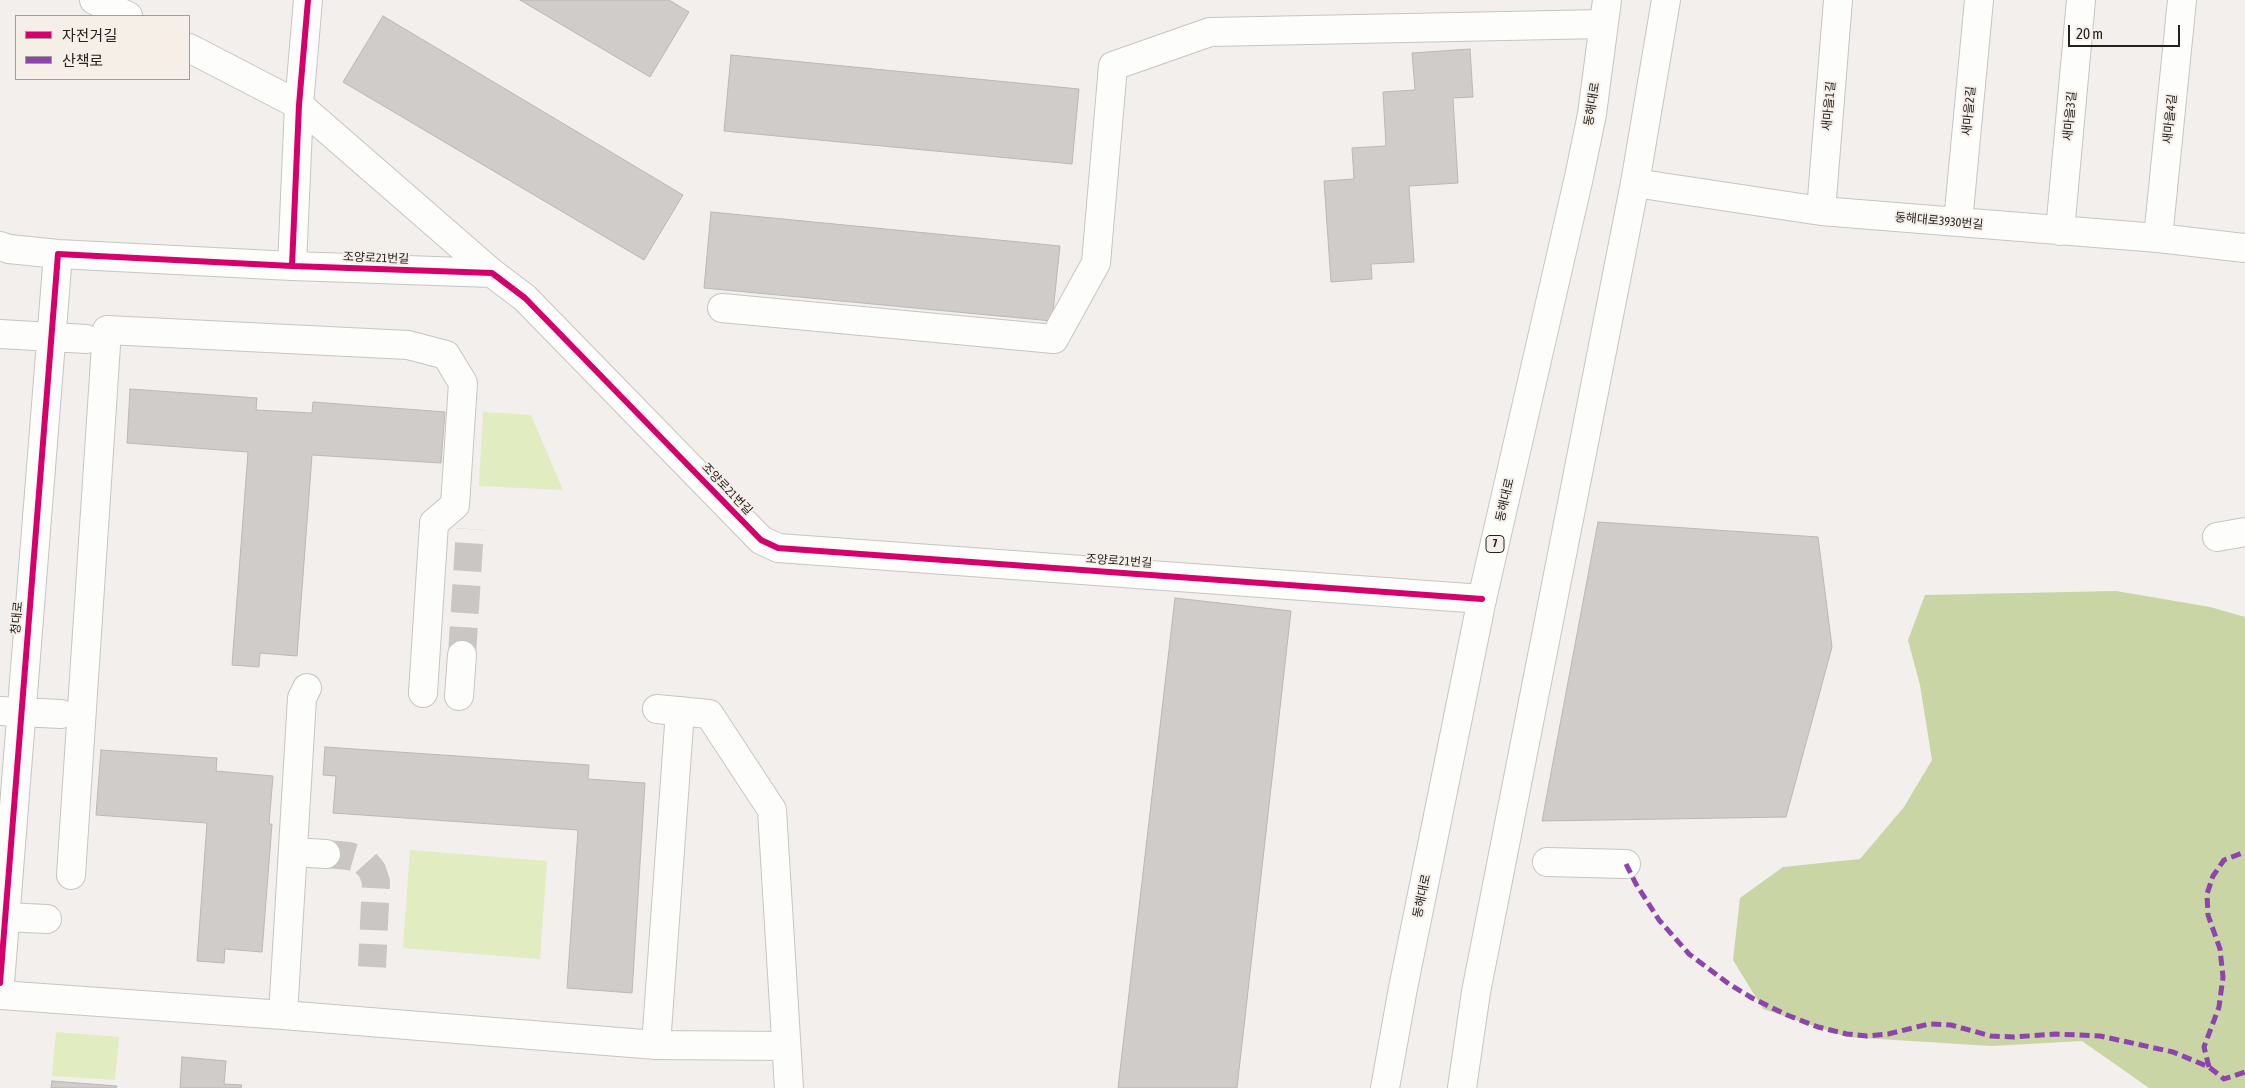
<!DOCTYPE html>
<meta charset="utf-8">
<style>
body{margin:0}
#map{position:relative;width:2245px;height:1088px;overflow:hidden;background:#f2efec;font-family:"Asap Condensed","Noto Sans KR",sans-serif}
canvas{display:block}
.legend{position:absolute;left:15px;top:15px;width:175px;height:65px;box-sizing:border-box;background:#f6efe8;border:1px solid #a29d98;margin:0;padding:6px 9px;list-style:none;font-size:15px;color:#24211f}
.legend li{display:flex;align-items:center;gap:10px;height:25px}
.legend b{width:25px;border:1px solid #a29d98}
.scale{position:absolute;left:2068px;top:25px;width:112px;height:22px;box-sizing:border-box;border:2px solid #24211f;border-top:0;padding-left:6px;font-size:15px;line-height:18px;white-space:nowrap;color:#24211f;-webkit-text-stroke:4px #f6efe8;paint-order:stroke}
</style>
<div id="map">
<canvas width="2245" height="1088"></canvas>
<ul class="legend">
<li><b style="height:6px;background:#d6006c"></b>자전거길</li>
<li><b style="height:6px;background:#8e44ad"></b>산책로</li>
</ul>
<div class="scale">20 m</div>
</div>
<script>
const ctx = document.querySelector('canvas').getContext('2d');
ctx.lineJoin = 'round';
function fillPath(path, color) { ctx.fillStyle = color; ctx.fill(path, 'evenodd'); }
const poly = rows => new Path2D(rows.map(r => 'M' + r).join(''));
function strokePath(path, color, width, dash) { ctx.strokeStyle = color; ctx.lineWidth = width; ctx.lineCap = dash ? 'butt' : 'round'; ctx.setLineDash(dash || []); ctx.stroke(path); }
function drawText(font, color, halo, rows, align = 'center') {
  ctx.font = font + ' "Asap Condensed","Noto Sans KR",sans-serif'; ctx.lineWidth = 4; ctx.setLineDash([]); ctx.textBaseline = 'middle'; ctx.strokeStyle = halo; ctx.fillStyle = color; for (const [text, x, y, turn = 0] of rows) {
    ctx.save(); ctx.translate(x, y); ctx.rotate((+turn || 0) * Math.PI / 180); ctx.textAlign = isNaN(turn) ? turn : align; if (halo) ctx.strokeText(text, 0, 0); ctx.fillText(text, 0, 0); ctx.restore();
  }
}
const green = poly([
 [483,412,531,415,563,490,479,486],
 [410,850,547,861,540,959,403,948],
 [56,1032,119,1037,115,1080,52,1076]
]);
const forest = poly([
 [2116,591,2210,607,2245,617,2245,1088,2149,1088,2082,1041,1991,1046,1847,1037,1763,1009,1733,960,1740,898,1783,867,1860,859,1904,807,1932,760,1920,685,1908,640,1925,595]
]);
const building = poly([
 [520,0,669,0,689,12,650,77,520,0],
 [383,16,683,195,644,260,343,82,383,16],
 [1470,49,1473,97,1453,98,1458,183,1409,186,1414,262,1371,264,1372,279,1331,282,1324,181,1354,179,1352,148,1386,146,1383,92,1415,90,1412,53,1470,49],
 [731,55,1079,89,1072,164,724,131,731,55],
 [711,212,1060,246,1052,321,704,288,711,212],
 [130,389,257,398,256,410,312,413,313,402,445,412,441,463,312,455,297,656,260,653,259,667,232,665,248,452,127,443,130,389],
 [1598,522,1818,537,1832,647,1786,817,1542,821,1598,522],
 [1175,598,1291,611,1237,1088,1118,1088,1175,598],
 [325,747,589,765,588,779,645,783,632,993,567,988,578,830,333,813,336,776,323,775,325,747],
 [101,750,217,758,216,771,273,776,269,824,272,824,262,952,225,949,224,963,197,961,207,823,96,815,101,750],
 [182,1057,226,1061,224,1084,242,1085,241,1088,180,1088,182,1057],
 [52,1081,117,1086,116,1088,51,1088,52,1081]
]);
const minorTunnel = poly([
 [462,655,470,529],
 [326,854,349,856,363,860,372,870,376,882,372,967]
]);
const minor = poly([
 [94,0,128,16],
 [308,0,299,105,292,266,492,273,525,298,761,540,778,548,1482,599],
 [189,48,299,105,492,273],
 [1635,183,1821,211,2158,238,2245,248],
 [1821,211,1838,0],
 [1958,222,1979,0],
 [2060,231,2081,0],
 [2158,238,2182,0],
 [0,246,9,249,58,254,292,266],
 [722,308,1054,339,1096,263,1113,66,1210,32,1603,24],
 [0,334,86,339],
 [2217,537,2245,532],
 [459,696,462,655],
 [657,709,709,714,772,810,789,1088],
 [0,711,61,714],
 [293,852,326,854],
 [1547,862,1626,864],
 [71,875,107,330,408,345,446,355,463,383,455,505,434,523,423,693],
 [5,917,47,919],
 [0,983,58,254],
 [0,995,283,1015,656,1045,786,1046],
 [283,1015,302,698,307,688],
 [656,1045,680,711]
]);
const major = poly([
 [1385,1088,1403,988,1482,599,1579,177,1592,114,1607,0],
 [1462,1088,1476,992,1635,183,1666,0]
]);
const quiet = poly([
 [1626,864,1636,884,1659,920,1689,954,1729,984,1752,998,1787,1015,1818,1027,1847,1034,1867,1036,1888,1034,1929,1024,1951,1025,1991,1036,2014,1037,2056,1034,2100,1036,2173,1052,2209,1067,2224,1079,2245,1072],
 [2209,1067,2204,1047,2219,1007,2223,977,2220,949,2208,915,2207,894,2213,876,2224,860,2245,852]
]);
const cycleway = poly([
 [308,0,299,105,292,266,492,273,525,298,761,540,778,548,1482,599],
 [0,983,58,254,292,266]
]);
const shields = [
 [1495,544,18]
];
const shieldNames = [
 ["7",1495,544]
];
const streetNames = [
 ["동해대로",1592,104,-81],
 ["새마을1길",1829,106,-85],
 ["새마을2길",1969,111,-85],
 ["새마을3길",2070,116,-85],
 ["새마을4길",2170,119,-84],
 ["동해대로3930번길",1939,221,5],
 ["조양로21번길",376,258,2],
 ["조양로21번길",727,489,46],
 ["동해대로",1505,500,-77],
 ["조양로21번길",1119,561,4],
 ["청대로",17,618,-85],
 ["동해대로",1422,896,-78]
];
fillPath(green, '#e1ecc1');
fillPath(forest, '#c9d5a4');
fillPath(building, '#cfccca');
strokePath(building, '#bab7b5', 1);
strokePath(minorTunnel, '#c9c6c3', 28, [28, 14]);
strokePath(minor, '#c7c5c2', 30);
strokePath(major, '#c7c5c2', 30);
strokePath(minor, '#fdfdfc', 28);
strokePath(major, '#fdfdfc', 28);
strokePath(quiet, '#8e44ad', 5, [10, 5]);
strokePath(cycleway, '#d6006c', 6);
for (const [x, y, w] of shields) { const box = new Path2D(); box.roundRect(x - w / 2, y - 8.5, w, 17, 4); ctx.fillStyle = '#f6efe8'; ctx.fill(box); strokePath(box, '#24211f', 1); }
drawText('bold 11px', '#24211f', null, shieldNames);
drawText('12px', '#24211f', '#f6efe8', streetNames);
</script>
